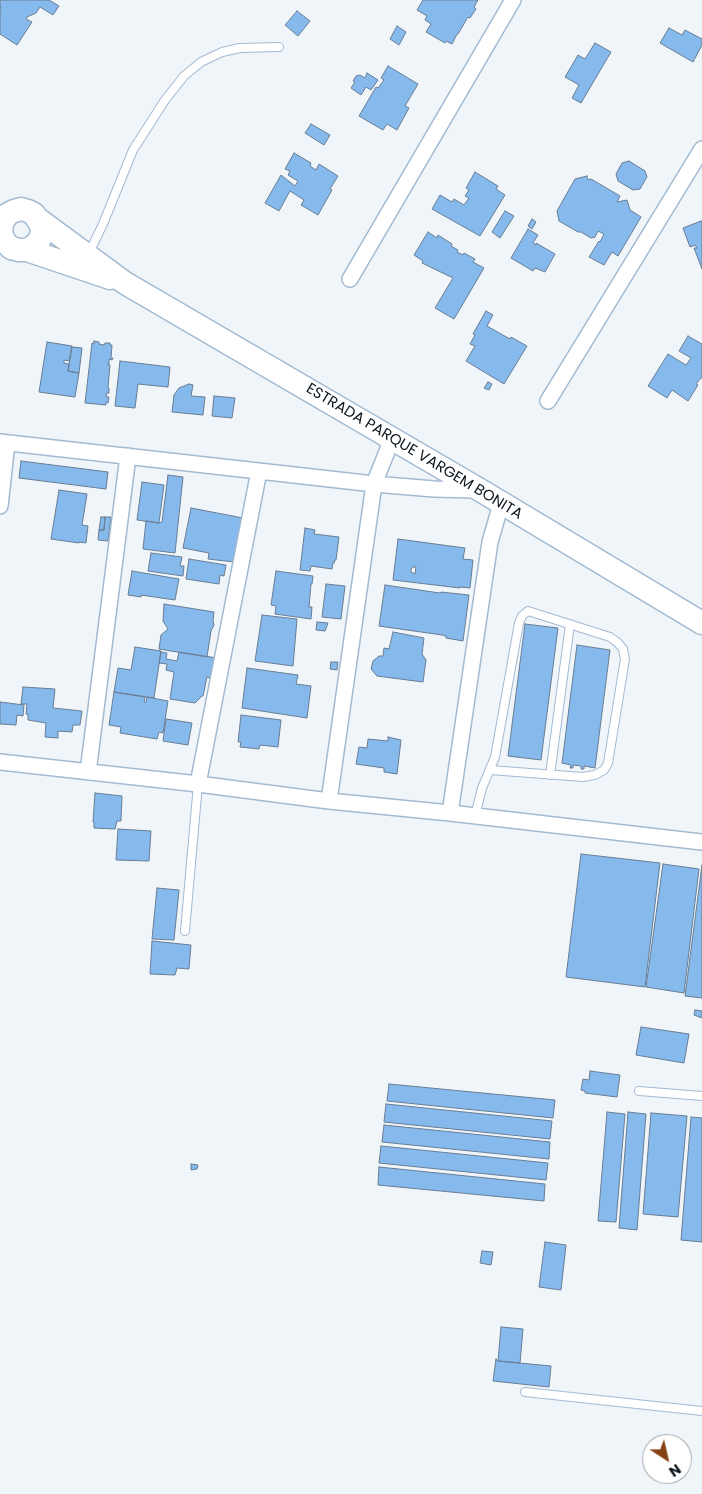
<!DOCTYPE html>
<style>
body{margin:0}
#map{position:relative;width:702px;height:1494px;overflow:hidden;background:#f0f5fa;font-family:Poppins,sans-serif}
canvas{display:block}
.north{position:absolute;left:642px;top:1434px;width:50px;height:50px;box-sizing:border-box;background:#fff;border:1px solid #9fa2a5;border-radius:50%;rotate:145deg;font-size:14px;font-weight:700;line-height:20px;text-align:center;color:#0e171f}
.north::after{content:'';display:block;margin:auto;width:18px;height:22px;background:#854113;clip-path:polygon(50% 0,100% 100%,50% 72%,0 100%)}
</style>
<div id="map">
<canvas width="702" height="1494"></canvas>
<div class="north">N</div>
</div>
<script>
const ctx = document.querySelector('canvas').getContext('2d');
ctx.lineJoin = 'round';
function fillPath(path, color) { ctx.fillStyle = color; ctx.fill(path, 'evenodd'); }
const poly = rows => new Path2D(rows.map(r => 'M' + r).join(''));
function strokePath(path, color, width, dash) { ctx.strokeStyle = color; ctx.lineWidth = width; ctx.lineCap = dash ? 'butt' : 'round'; ctx.setLineDash(dash || []); ctx.stroke(path); }
function drawText(font, color, halo, rows, align = 'center') {
  ctx.font = font + ' Poppins,sans-serif'; ctx.lineWidth = 4; ctx.setLineDash([]); ctx.textBaseline = 'middle'; ctx.strokeStyle = halo; ctx.fillStyle = color; for (const [text, x, y, turn = 0] of rows) {
    ctx.save(); ctx.translate(x, y); ctx.rotate((+turn || 0) * Math.PI / 180); ctx.textAlign = isNaN(turn) ? turn : align; if (halo) ctx.strokeText(text, 0, 0); ctx.fillText(text, 0, 0); ctx.restore();
  }
}
const building = poly([
 [0,0,49,0,59,6,53,15,40,7,36,13,27,17,26,19,32,22,17,45,0,34,0,10,1,8,0,7,0,0],
 [423,0,478,0,474,7,476,9,470,18,468,17,458,34,457,34,452,44,446,41,445,43,426,32,431,24,425,20,427,16,417,10,423,0],
 [297,11,310,21,298,36,285,25,297,11],
 [397,26,406,32,399,45,390,39,397,26],
 [669,28,682,35,685,30,702,39,702,45,693,62,660,43,669,28],
 [595,43,611,52,581,103,572,98,579,85,565,77,578,55,585,59,595,43],
 [388,66,418,84,405,106,409,108,397,130,387,124,383,130,359,116,376,87,378,88,384,80,381,78,388,66],
 [367,73,378,80,371,90,366,87,361,95,351,88,355,82,353,81,356,76,360,75,365,78,367,73],
 [311,124,330,135,324,145,305,133,311,124],
 [294,153,311,163,310,166,316,170,319,164,338,176,330,189,332,190,318,215,301,205,304,200,290,191,279,211,265,203,281,175,295,186,298,181,288,175,290,171,285,169,294,153],
 [629,161,645,171,647,177,640,189,633,190,618,181,616,174,622,163,629,161],
 [475,172,498,186,496,189,505,195,480,236,432,209,440,195,452,202,454,199,464,205,469,198,465,196,469,190,466,188,475,172],
 [587,176,588,180,591,179,620,196,617,202,627,200,630,210,641,217,618,256,612,252,604,265,589,257,599,241,600,242,604,234,598,231,595,237,591,238,581,232,578,232,559,221,557,211,575,179,587,176],
 [505,211,514,216,500,238,492,232,505,211],
 [532,219,536,222,532,229,528,226,532,219],
 [701,221,702,222,702,269,694,248,697,248,695,245,690,247,683,228,701,221],
 [528,229,538,235,533,243,536,245,536,243,555,254,545,272,535,268,533,271,511,258,528,229],
 [428,232,437,238,438,235,452,244,451,246,458,250,457,252,463,255,464,253,475,259,473,262,484,268,454,319,435,308,453,278,422,263,423,261,414,255,428,232],
 [486,311,493,315,487,326,510,339,511,337,527,346,504,384,466,361,475,346,470,344,475,335,473,334,486,311],
 [688,336,702,344,702,377,696,384,698,385,688,401,672,390,667,398,648,386,668,354,686,365,691,358,679,351,688,336],
 [94,341,99,342,99,344,104,345,105,343,110,343,110,345,112,345,111,358,113,358,112,360,109,359,109,364,108,363,108,365,110,365,108,387,109,388,109,393,107,393,106,397,109,397,108,403,106,402,106,405,85,403,92,343,94,344,94,341],
 [47,342,72,346,69,361,64,360,64,363,69,364,68,371,79,373,75,397,39,392,47,342],
 [72,347,82,348,79,373,68,371,72,347],
 [120,361,170,367,168,387,138,384,135,408,115,406,120,361],
 [488,382,492,384,489,390,484,388,488,382],
 [189,384,193,385,191,396,205,397,203,415,172,412,174,395,179,388,189,384],
 [214,396,235,398,232,418,212,416,214,396],
 [21,461,108,472,106,489,19,478,21,461],
 [168,475,183,477,175,553,143,549,146,521,159,523,162,522,168,475],
 [142,482,164,485,159,523,137,520,142,482],
 [59,490,87,494,82,525,88,526,86,543,79,542,79,543,51,539,59,490],
 [191,508,243,518,234,562,208,559,209,553,183,548,191,508],
 [101,517,105,517,104,530,99,530,101,517],
 [105,517,111,517,108,541,98,540,99,530,104,530,105,517],
 [305,528,315,530,314,534,339,537,336,560,335,560,334,563,333,563,332,569,311,566,310,571,300,570,305,528],
 [398,539,465,548,463,559,473,560,470,588,460,587,460,588,393,580,398,539],
 [413,567,416,567,415,574,411,572,411,569,413,567],
 [151,553,182,557,180,566,184,566,183,576,148,571,151,553],
 [189,559,226,565,224,576,220,575,219,584,186,579,189,559],
 [132,571,179,579,175,600,141,595,141,597,128,595,132,571],
 [276,571,313,576,312,584,311,584,309,607,312,607,311,619,275,614,276,606,271,605,276,571],
 [326,584,345,586,341,619,322,617,326,584],
 [385,585,440,593,441,592,469,595,463,641,446,638,446,636,442,635,379,626,385,585],
 [164,604,214,612,213,620,214,625,211,631,207,657,159,649,161,635,168,629,163,621,164,604],
 [262,615,297,619,293,666,255,661,262,615],
 [317,622,328,623,325,631,316,630,317,622],
 [525,624,558,628,541,760,508,756,525,624],
 [393,632,424,638,422,654,426,660,423,682,377,676,371,669,373,661,379,656,383,656,384,648,389,649,393,632],
 [577,645,610,650,595,768,584,766,584,769,581,769,581,766,573,765,573,768,570,768,571,765,562,763,577,645],
 [135,647,161,651,154,698,114,692,118,668,131,670,135,647],
 [161,652,167,653,166,659,177,661,179,652,217,658,213,679,207,677,203,696,202,696,195,703,170,699,174,672,166,670,167,664,159,663,161,652],
 [331,662,338,662,337,670,330,669,331,662],
 [247,668,298,675,296,684,311,686,307,718,242,708,247,668],
 [23,687,55,689,53,708,82,711,80,725,73,725,72,732,58,731,58,738,45,737,46,723,28,720,28,714,26,714,27,704,21,704,23,687],
 [114,692,145,697,144,702,146,702,147,697,168,701,163,733,159,732,157,739,120,733,121,727,109,725,114,692],
 [0,702,24,705,23,716,17,715,16,725,0,724,0,702],
 [241,715,281,720,278,747,260,745,259,749,240,747,241,742,238,742,241,715],
 [166,719,192,723,188,745,163,741,166,719],
 [388,737,401,740,397,774,384,772,384,768,356,764,359,747,367,748,368,739,388,741,388,737],
 [95,793,122,796,121,821,117,821,115,829,94,828,94,822,93,822,95,793],
 [118,829,151,831,149,861,116,860,118,829],
 [581,854,660,863,645,987,566,977,581,854],
 [663,864,699,869,684,993,646,987,663,864],
 [702,865,702,998,685,996,702,865],
 [157,888,179,890,174,940,152,939,157,888],
 [152,941,191,945,189,969,177,968,175,975,150,974,152,941],
 [695,1010,702,1011,702,1018,694,1015,695,1010],
 [641,1027,689,1034,684,1063,636,1055,641,1027],
 [590,1071,620,1075,617,1097,585,1093,585,1091,581,1090,583,1079,589,1080,590,1071],
 [389,1084,555,1100,553,1118,387,1101,389,1084],
 [386,1104,552,1121,550,1139,384,1122,386,1104],
 [607,1112,625,1114,616,1222,598,1221,607,1112],
 [628,1112,646,1114,637,1230,619,1228,628,1112],
 [651,1113,687,1116,678,1217,643,1214,651,1113],
 [691,1117,702,1118,702,1242,681,1240,691,1117],
 [384,1125,550,1142,549,1159,382,1142,384,1125],
 [381,1146,548,1163,546,1180,379,1163,381,1146],
 [191,1164,198,1165,197,1169,191,1170,191,1164],
 [379,1167,545,1184,544,1201,378,1185,379,1167],
 [545,1242,566,1245,561,1290,539,1287,545,1242],
 [482,1251,493,1252,491,1265,480,1263,482,1251],
 [501,1327,523,1329,520,1363,498,1361,501,1327],
 [496,1359,498,1361,551,1366,549,1387,493,1381,496,1359]
]);
const lane = poly([
 [89,253,103,224,133,150,165,100,184,76,201,62,222,52,240,48,279,47],
 [550,775,570,624],
 [475,816,482,788,495,757,519,623,522,616,528,611,610,637,618,643,623,649,625,659,608,763,604,770,595,775,583,777,490,770],
 [185,931,198,784],
 [639,1091,702,1096],
 [525,1392,702,1411]
]);
const street = poly([
 [350,279,513,0],
 [548,401,702,149],
 [0,442,374,484,434,489,476,490],
 [0,506,7,443],
 [0,762,198,784,329,801,450,813,702,842],
 [88,772,128,456],
 [198,784,259,471],
 [329,801,374,484,392,439],
 [450,813,490,542,501,504]
]);
const secondary = poly([
 [38,219,125,283,480,490,702,623],
 [27,250,35,245,40,239,42,232,41,225,34,214,28,211,21,209,14,211,8,214,2,223,1,234,5,242,11,248,19,250,27,250,110,278]
]);
const streetNames = [
 ["ESTRADA PARQUE VARGEM BONITA",414,452,31]
];
fillPath(building, '#86b9ec');
strokePath(building, '#687d94', 1);
strokePath(lane, '#a3bad1', 10);
strokePath(street, '#a3bad1', 18);
strokePath(secondary, '#a3bad1', 25);
strokePath(lane, '#fff', 8);
strokePath(street, '#fff', 15);
strokePath(secondary, '#fff', 22);
drawText('15px', '#0e171f', '#fff', streetNames);
</script>
